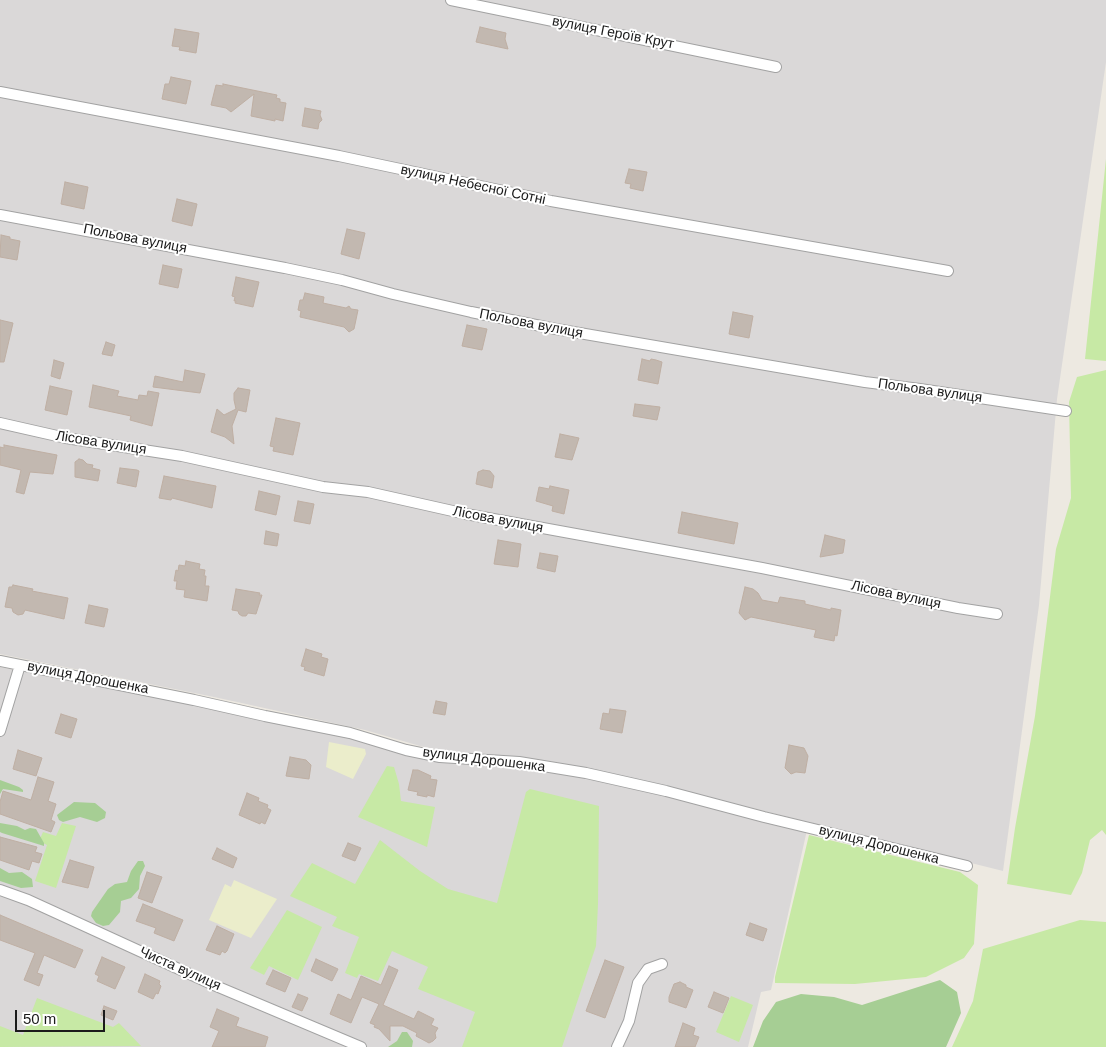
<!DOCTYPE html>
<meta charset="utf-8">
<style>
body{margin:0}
#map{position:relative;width:1106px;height:1047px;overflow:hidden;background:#ede9e1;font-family:Arial,sans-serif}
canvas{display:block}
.scale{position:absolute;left:15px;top:1010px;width:90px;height:22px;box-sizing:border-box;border:2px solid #1b1b1b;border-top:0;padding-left:6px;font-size:15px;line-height:18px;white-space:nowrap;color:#1b1b1b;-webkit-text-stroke:4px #fff;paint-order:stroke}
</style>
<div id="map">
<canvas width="1106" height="1047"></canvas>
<div class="scale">50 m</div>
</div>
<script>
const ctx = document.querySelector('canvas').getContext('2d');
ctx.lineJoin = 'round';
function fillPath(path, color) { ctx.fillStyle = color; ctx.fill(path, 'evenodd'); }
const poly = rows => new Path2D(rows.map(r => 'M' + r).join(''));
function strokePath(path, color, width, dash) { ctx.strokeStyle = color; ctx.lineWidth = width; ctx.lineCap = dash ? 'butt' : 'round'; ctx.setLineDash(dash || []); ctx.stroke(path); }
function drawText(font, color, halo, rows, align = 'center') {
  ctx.font = font + ' Arial,sans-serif'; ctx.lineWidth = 4; ctx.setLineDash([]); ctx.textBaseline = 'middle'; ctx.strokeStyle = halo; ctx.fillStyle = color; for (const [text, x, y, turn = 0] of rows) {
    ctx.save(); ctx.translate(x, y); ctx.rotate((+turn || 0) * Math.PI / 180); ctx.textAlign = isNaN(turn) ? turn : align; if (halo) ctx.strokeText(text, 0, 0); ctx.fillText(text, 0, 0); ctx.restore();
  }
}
const residential = poly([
 [0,0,1106,0,1106,62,1057,399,1039,605,1003,871,636,779,549,761,444,751,420,746,365,730,214,697,0,654],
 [0,667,200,706,274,723,592,778,807,830,771,990,761,992,748,1047,0,1047]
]);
const farmland = poly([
 [329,742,365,749,366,754,353,779,326,767],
 [234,880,277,899,251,938,209,920,225,884,231,887]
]);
const grass = poly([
 [1106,159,1106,361,1085,359],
 [1106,370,1106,835,1102,830,1090,840,1082,873,1071,895,1007,884,1015,828,1035,716,1056,549,1071,498,1069,402,1077,377],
 [387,766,394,767,399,784,401,801,435,807,427,847,358,817],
 [530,789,599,806,598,904,596,946,562,1047,462,1047,475,1012,418,989,428,967,392,951,378,981,359,974,357,978,345,973,359,937,332,926,337,917,290,896,312,863,355,884,380,840,420,871,448,889,497,903,526,792],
 [62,823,76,826,56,888,35,881,47,845,39,841,43,832,56,836],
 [809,835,960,872,978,885,974,944,964,958,926,977,855,984,775,983,775,977],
 [287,910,322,927,298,980,269,966,264,975,250,968],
 [1080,920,1106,922,1106,1047,952,1047,973,1001,983,949],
 [731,996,753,1005,739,1042,716,1032],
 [37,998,113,1027,119,1023,141,1046,0,1047,0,1026,23,1035]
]);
const forest = poly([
 [0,780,19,787,23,790,23,792,3,789,0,794],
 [74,802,95,803,106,812,105,818,97,822,80,817,63,822,59,820,57,815],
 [0,823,17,826,25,830,30,828,36,829,44,843,44,846,2,833,0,832],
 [138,861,143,861,145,866,140,876,139,889,131,898,121,901,120,912,109,925,103,926,96,923,91,916,92,912,108,889,115,884,127,882,131,871],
 [0,868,9,873,22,872,32,879,33,887,21,888,0,881],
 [940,980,957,992,961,1013,946,1047,753,1047,763,1021,776,1002,801,994,834,997,862,1005],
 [402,1032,407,1032,413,1041,412,1047,388,1047,397,1041]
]);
const building = poly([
 [480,27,506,33,505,39,508,49,476,42,480,27],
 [175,29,199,33,196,53,179,50,180,47,172,46,175,29],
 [171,77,191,81,186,104,162,99,165,84,169,84,171,77],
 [223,84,277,95,276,98,280,99,280,102,286,103,283,121,275,119,275,121,251,116,254,94,231,112,226,108,211,105,216,85,223,86,223,84],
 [305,108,321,111,320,115,322,120,319,123,318,129,302,126,305,108],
 [629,169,647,172,643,191,630,188,631,184,625,183,629,169],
 [65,182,88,187,84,209,61,204,65,182],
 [177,199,197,204,192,226,172,221,177,199],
 [347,229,365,233,359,259,341,254,347,229],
 [1,235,10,237,10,239,20,241,17,260,0,257,1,235],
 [163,265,182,269,178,288,159,284,163,265],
 [236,277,259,282,253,307,235,303,236,301,234,301,235,297,232,296,236,277],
 [305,293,324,297,323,303,346,308,349,306,351,309,358,310,354,329,349,332,344,327,300,317,301,311,298,310,300,300,303,300,305,293],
 [733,312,753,316,749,338,729,334,733,312],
 [0,320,13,323,4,362,0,362,0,320],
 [467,325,487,329,482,350,462,346,467,325],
 [106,342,115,345,112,356,102,354,106,342],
 [642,359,650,361,651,359,656,360,662,362,658,384,638,380,642,359],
 [54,360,64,363,60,379,51,376,54,360],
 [185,370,205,374,200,393,153,387,155,376,183,382,185,370],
 [93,385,119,391,117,396,138,400,139,395,147,396,148,391,159,393,152,426,130,420,131,416,89,407,93,385],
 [50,386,72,391,67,415,45,410,50,386],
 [238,388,250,390,246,412,238,410,232,426,234,444,225,437,211,432,217,409,224,415,236,409,234,400,234,393,238,388],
 [635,404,660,407,657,420,633,416,635,404],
 [276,418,300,423,293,455,273,451,274,447,270,446,276,418],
 [560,434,579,438,572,460,555,457,560,434],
 [4,445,57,455,53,474,30,472,24,494,16,492,21,470,0,465,0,447,4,448,4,445],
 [79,459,83,460,87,464,93,465,92,468,100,470,98,481,75,477,75,462,79,459],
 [120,468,137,470,139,471,136,487,117,483,120,468],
 [483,470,490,471,494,476,492,488,476,484,478,472,483,470],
 [164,476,216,486,212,508,172,498,171,500,159,498,164,476],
 [550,486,569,490,564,514,552,511,553,506,536,501,539,487,549,489,550,486],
 [259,491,280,496,276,515,255,510,259,491],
 [298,501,314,504,310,524,294,521,298,501],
 [682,512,738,523,734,544,678,533,682,512],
 [266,531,279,534,277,546,264,544,266,531],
 [825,535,845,540,843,553,820,557,825,535],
 [498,540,521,544,518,567,494,564,498,540],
 [540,553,558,556,555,572,537,568,540,553],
 [186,561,200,564,199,569,205,570,204,576,206,576,205,586,209,586,207,601,184,597,185,590,176,589,177,581,174,581,176,570,178,571,179,565,185,566,186,561],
 [13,585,33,589,32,591,68,598,64,619,25,610,23,614,18,615,13,612,12,608,5,607,9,587,12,587,13,585],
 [745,587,753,589,758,593,762,600,778,603,780,597,805,601,805,604,831,610,831,608,841,610,837,636,835,635,834,641,814,637,816,630,751,617,745,620,739,613,745,587],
 [236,589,260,593,259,595,262,595,256,614,248,613,246,616,242,616,239,614,238,611,232,610,236,589],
 [89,605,108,609,104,627,85,623,89,605],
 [306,649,322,654,321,657,328,659,324,676,304,670,305,667,301,666,306,649],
 [436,701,447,703,445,715,433,713,436,701],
 [610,709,626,711,622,733,600,729,603,713,609,714,610,709],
 [61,714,77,719,71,738,55,733,61,714],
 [789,745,804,748,808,756,805,773,796,772,791,774,785,768,789,745],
 [18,750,42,758,36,776,13,769,18,750],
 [290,757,306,760,311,765,309,779,286,776,290,757],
 [413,770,418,770,431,776,430,779,437,780,434,797,427,795,427,797,417,795,418,792,408,790,413,770],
 [38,777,54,782,48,801,56,804,51,820,55,822,51,832,0,814,0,802,3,791,31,800,38,777],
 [247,793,259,798,258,801,268,805,267,808,271,810,265,824,261,822,260,824,239,815,247,793],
 [0,837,37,847,35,852,42,854,39,863,32,861,29,870,0,860,0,837],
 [348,843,361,848,355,861,342,856,348,843],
 [217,848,237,858,233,868,212,859,217,848],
 [70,860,94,867,88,888,62,882,70,860],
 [147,872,162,877,152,903,138,898,147,872],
 [143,904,183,920,174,941,154,933,156,928,136,921,143,904],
 [0,915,83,950,75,968,44,955,37,973,43,975,39,986,24,980,35,953,0,940,0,915],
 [750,923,767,929,763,941,746,935,750,923],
 [217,926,234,934,227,951,225,953,222,951,220,955,206,950,217,926],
 [102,957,125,967,115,989,97,981,99,976,95,974,102,957],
 [316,959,338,969,332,981,311,971,316,959],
 [605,960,624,967,605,1018,586,1011,605,960],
 [389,966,398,970,383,1005,414,1019,418,1011,434,1019,431,1025,438,1028,435,1033,436,1038,433,1041,429,1043,416,1036,417,1033,403,1026,390,1026,390,1041,379,1029,374,1027,375,1025,370,1023,379,1004,362,997,351,1023,330,1014,338,994,351,1000,361,976,381,985,389,966],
 [273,970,291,978,285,992,266,984,273,970],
 [145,974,160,981,159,984,161,986,158,994,156,993,153,999,138,992,145,974],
 [680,982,686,985,686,987,693,990,686,1008,669,1002,669,997,674,984,680,982],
 [714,992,729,998,723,1013,708,1007,714,992],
 [298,994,308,998,302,1011,292,1007,298,994],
 [104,1006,117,1011,113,1020,101,1015,104,1006],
 [217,1009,239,1018,236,1026,268,1037,265,1047,212,1047,219,1031,210,1027,217,1009],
 [683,1023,695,1028,693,1035,699,1037,695,1047,675,1047,683,1023]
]);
const minor = poly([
 [451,0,776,67],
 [0,92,339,156,551,201,948,271],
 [0,215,285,268,342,280,393,294,471,312,556,329,865,382,920,389,1066,411],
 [0,423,66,438,182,456,323,487,368,492,466,514,762,568,958,608,997,614],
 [0,661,194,700,265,716,350,733,406,750,440,757,519,762,586,773,666,791,764,817,967,866],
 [0,731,20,665],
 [0,890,28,900,216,986,361,1047],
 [617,1047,629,1021,638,983,648,969,662,964]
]);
const streetNames = [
 ["вулиця Героїв Крут",613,33,11],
 ["вулиця Небесної Сотні",473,185,12],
 ["Польова вулиця",135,239,11],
 ["Польова вулиця",531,324,11],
 ["Польова вулиця",930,391,8],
 ["Лісова вулиця",101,443,9],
 ["Лісова вулиця",498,520,11],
 ["Лісова вулиця",896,595,12],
 ["вулиця Дорошенка",88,678,11],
 ["вулиця Дорошенка",484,760,7],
 ["вулиця Дорошенка",879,845,14],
 ["Чиста вулиця",180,969,24]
];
fillPath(residential, '#dad8d8');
fillPath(farmland, '#ebedcb');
fillPath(grass, '#c7e9a5');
fillPath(forest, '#a6ce94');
fillPath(building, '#c2b8b0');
strokePath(building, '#bfafa3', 1);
strokePath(minor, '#a2a2a2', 12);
strokePath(minor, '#fff', 10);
drawText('14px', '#1b1b1b', '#fff', streetNames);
</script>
